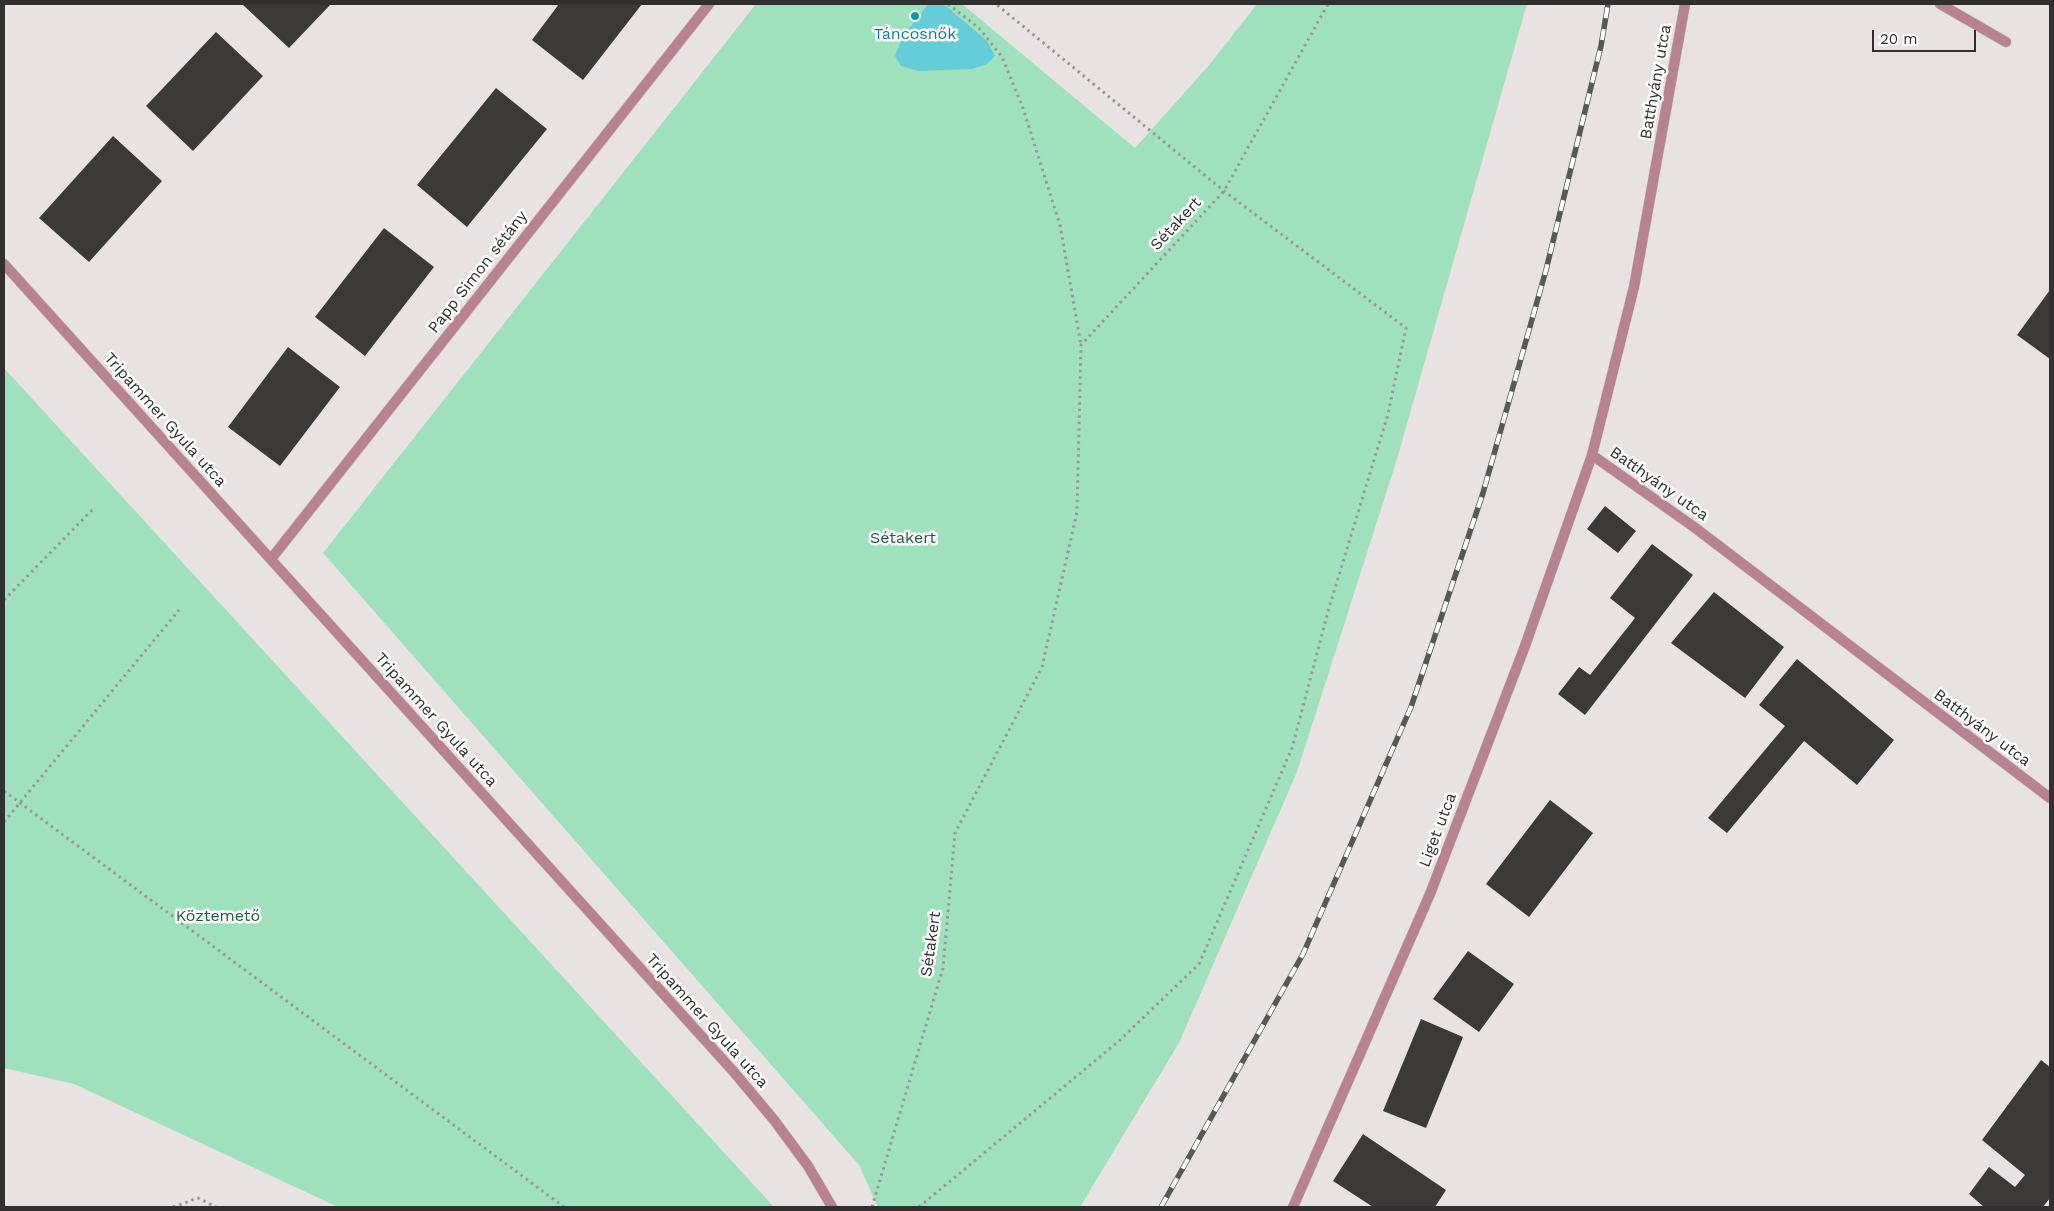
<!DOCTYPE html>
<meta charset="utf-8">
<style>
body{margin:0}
#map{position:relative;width:2054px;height:1211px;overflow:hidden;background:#e8e3e2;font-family:"Work Sans",sans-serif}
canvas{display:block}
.frame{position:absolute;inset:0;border:5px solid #312f2f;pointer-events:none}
.scale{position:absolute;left:1872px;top:30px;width:104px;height:22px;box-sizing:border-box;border:2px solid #312f2f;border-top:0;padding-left:6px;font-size:15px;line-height:18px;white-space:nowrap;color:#312f2f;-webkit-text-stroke:4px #fff;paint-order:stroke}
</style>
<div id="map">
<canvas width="2054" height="1211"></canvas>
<div class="frame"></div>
<div class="scale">20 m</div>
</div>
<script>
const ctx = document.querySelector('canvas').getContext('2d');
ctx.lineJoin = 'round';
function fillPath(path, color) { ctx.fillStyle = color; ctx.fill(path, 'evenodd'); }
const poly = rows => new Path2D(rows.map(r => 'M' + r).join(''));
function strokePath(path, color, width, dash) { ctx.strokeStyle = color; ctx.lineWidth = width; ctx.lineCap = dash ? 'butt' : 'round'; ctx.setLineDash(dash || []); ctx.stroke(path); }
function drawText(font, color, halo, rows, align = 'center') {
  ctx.font = font + ' "Work Sans",sans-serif'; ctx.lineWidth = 5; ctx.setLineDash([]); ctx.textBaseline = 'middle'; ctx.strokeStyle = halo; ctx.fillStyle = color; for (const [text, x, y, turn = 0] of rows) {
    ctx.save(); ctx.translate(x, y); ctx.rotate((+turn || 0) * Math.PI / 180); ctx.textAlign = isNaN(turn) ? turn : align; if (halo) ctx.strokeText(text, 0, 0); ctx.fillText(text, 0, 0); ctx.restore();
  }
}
const green = poly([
 [756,4,962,4,1135,148,1210,64,1257,4,1527,4,1397,459,1297,772,1179,1043,1080,1207,878,1207,859,1165,323,553],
 [4,368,774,1207,338,1207,74,1084,4,1068]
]);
const water = poly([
 [928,4,942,4,946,6,987,41,995,56,987,64,973,69,918,71,901,66,895,56,902,38]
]);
const building = poly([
 [242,4,331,4,289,48],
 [559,4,642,4,583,80,532,40],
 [216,32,263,76,193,151,146,106],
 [496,88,547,129,467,227,417,185],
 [113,136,162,181,89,262,39,218],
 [384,228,434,267,365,356,315,317],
 [2050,290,2050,359,2017,335],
 [288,347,340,387,280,466,228,427],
 [1605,506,1636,531,1618,553,1587,529],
 [1652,544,1693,575,1585,715,1558,694,1579,667,1590,675,1635,618,1610,598],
 [1714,592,1784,647,1745,698,1671,643],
 [1797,659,1894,740,1857,785,1804,741,1727,833,1708,818,1785,726,1759,705],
 [1550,800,1593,833,1529,917,1486,884],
 [1468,951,1514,984,1479,1032,1433,999],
 [1421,1019,1463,1037,1426,1128,1383,1111],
 [2041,1060,2050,1067,2050,1198,2043,1207,1984,1207,1969,1194,1989,1167,2015,1187,2025,1175,1982,1140],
 [1363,1134,1446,1190,1435,1207,1373,1207,1333,1181]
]);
const path = poly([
 [948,4,979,28,1002,57,1023,108,1060,225,1081,345],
 [4,600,93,509],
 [4,791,564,1207],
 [4,822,179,610],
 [4,1207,6,1207],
 [173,1207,198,1198,216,1207],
 [872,1207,943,968,955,833,1042,667,1077,512,1081,345,1224,191,1328,4],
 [919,1207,1119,1041,1199,964,1292,748,1329,608,1388,414,1406,328,1224,191,996,4]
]);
const minor = poly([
 [1940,4,2006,42],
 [4,264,733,1071,774,1120,808,1166,832,1207],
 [1592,455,1694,527,2050,798],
 [271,559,709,4],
 [1293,1207,1430,894,1525,646,1592,455,1634,287,1685,4]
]);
const rail = poly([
 [1161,1207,1303,954,1411,707,1483,493,1546,270,1601,46,1608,4]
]);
const markers = [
 [915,16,5,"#0f9aa8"]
];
const cultureNames = [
 ["Táncosnők",915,34]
];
const streetNames = [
 ["Batthyány utca",1656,82,-80],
 ["Sétakert",1176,224,-47],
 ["Papp Simon sétány",478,272,-52],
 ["Tripammer Gyula utca",165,420,48],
 ["Batthyány utca",1659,484,35],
 ["Tripammer Gyula utca",436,720,48],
 ["Batthyány utca",1982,728,37],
 ["Liget utca",1438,830,-69],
 ["Sétakert",931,944,-82],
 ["Tripammer Gyula utca",707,1021,48]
];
const parkNames = [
 ["Sétakert",903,538],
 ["Köztemető",218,916]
];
fillPath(green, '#a0e1bd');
fillPath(water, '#65cdda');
fillPath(building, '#3c3a38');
strokePath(minor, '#c3bfbe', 11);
strokePath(path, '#9a9796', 3, [2.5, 4]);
strokePath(minor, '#b98291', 10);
strokePath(rail, '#595757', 5.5);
strokePath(rail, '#fff', 4, [11]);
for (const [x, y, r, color] of markers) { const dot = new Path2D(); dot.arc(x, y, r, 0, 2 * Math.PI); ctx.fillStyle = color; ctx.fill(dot); strokePath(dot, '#fff', 2); }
drawText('16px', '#0d838f', '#fff', cultureNames);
drawText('16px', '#312f2f', '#fff', streetNames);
drawText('16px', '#215b40', '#fff', parkNames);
</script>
